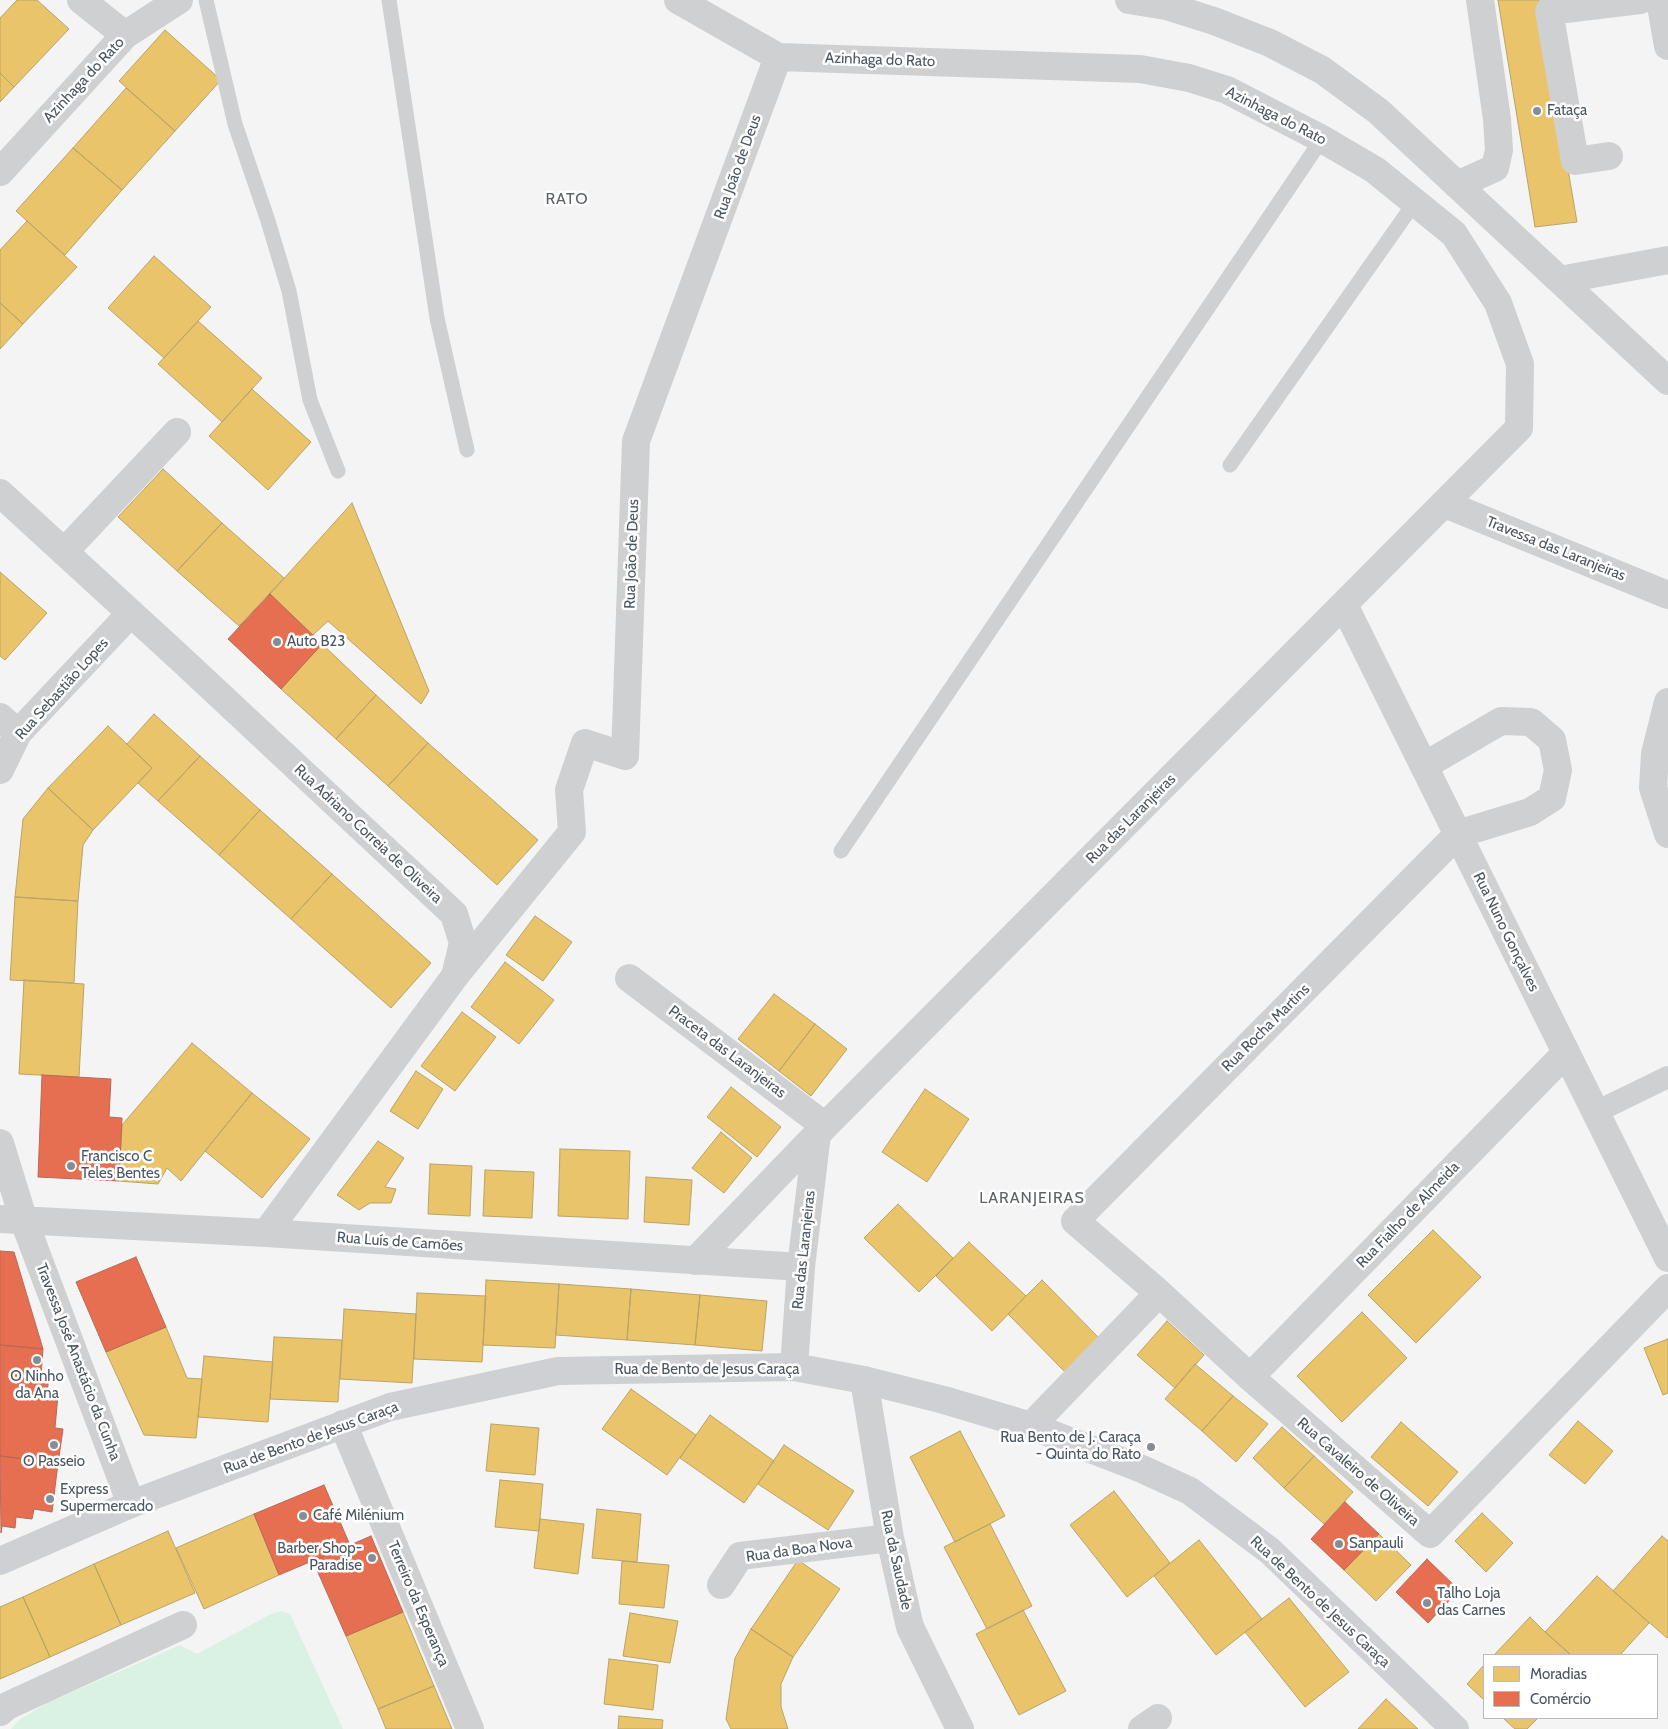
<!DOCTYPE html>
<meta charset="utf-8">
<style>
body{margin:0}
#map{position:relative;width:1668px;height:1729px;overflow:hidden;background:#f4f4f4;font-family:Cabin,sans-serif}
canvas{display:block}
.legend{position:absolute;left:1483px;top:1654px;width:175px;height:65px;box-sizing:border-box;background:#fff;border:1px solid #b7bbc0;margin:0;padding:6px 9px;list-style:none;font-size:15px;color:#4a5661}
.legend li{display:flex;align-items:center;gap:10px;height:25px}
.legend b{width:25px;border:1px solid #b7bbc0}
</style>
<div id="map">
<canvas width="1668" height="1729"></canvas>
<ul class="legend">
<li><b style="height:14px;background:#e9c46a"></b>Moradias</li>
<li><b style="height:14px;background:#e76f51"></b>Comércio</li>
</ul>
</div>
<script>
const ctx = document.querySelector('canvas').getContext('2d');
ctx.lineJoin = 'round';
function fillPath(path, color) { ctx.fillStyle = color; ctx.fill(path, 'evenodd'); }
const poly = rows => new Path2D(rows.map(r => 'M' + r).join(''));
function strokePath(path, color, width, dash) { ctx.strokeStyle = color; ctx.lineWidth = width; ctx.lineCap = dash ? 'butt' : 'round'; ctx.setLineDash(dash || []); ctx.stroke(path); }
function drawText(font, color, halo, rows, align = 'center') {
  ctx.font = font + ' Cabin,sans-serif'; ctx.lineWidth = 5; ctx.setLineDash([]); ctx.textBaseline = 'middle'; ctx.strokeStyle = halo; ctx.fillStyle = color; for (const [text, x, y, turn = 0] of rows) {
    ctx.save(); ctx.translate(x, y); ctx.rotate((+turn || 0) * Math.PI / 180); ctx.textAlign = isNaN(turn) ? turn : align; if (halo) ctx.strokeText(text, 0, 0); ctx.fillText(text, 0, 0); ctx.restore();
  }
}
const green = poly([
 [281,1611,290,1614,343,1729,11,1729,20,1719,49,1702,180,1645,197,1654,271,1614]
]);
const homes = poly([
 [17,0,37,0,69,29,14,87,0,73,0,18,17,0],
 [1498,0,1539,0,1577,222,1535,227,1498,0],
 [165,30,221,80,175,131,119,81,165,30],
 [0,73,14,87,0,102,0,73],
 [126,88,175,131,122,190,73,148,126,88],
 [73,148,122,190,65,255,16,211,73,148],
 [27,221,77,267,23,324,0,303,0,250,27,221],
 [154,256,211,307,164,358,108,308,154,256],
 [0,303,23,324,0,349,0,303],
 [198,321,262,378,222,422,158,364,198,321],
 [252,389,311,442,268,490,209,436,252,389],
 [163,469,222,523,177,571,118,517,163,469],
 [352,503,429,691,421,704,328,621,313,635,270,594,352,503],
 [222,523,284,578,239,626,177,571,222,523],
 [0,572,47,613,5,660,0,656,0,572],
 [322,644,376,695,336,739,281,689,322,644],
 [376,695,428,743,388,786,336,739,376,695],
 [154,714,200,756,158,801,138,783,152,768,127,744,154,714],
 [108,726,152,768,93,830,48,788,108,726],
 [428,743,538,840,497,885,388,786,428,743],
 [200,756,260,810,219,855,158,801,200,756],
 [48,788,93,830,83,845,78,901,15,897,23,819,48,788],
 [260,810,332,874,291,919,219,855,260,810],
 [332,874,431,963,391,1008,291,919,332,874],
 [15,897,78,901,74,983,10,980,15,897],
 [535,916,572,942,543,981,506,955,535,916],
 [505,962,554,1000,519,1044,471,1007,505,962],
 [24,980,84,984,79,1077,19,1074,24,980],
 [774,994,815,1024,779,1071,738,1039,774,994],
 [462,1012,496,1037,455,1091,421,1066,462,1012],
 [815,1024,847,1049,811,1096,779,1071,815,1024],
 [192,1043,252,1093,181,1181,167,1168,158,1184,119,1181,122,1125,192,1043],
 [416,1071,443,1089,418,1129,390,1111,416,1071],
 [731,1087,781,1127,757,1157,707,1117,731,1087],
 [925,1089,969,1119,927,1182,882,1152,925,1089],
 [252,1093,310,1139,262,1198,205,1151,252,1093],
 [721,1132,752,1158,724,1193,692,1168,721,1132],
 [378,1141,404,1158,385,1187,396,1189,391,1203,370,1203,359,1210,337,1195,378,1141],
 [560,1149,630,1151,628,1219,558,1216,560,1149],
 [430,1164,472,1166,470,1216,428,1214,430,1164],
 [485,1170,534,1172,532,1218,483,1216,485,1170],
 [646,1177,692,1180,689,1225,644,1222,646,1177],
 [898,1204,953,1258,919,1292,864,1238,898,1204],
 [1433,1230,1481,1277,1416,1343,1368,1295,1433,1230],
 [969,1242,1026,1296,992,1331,936,1276,969,1242],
 [486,1280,559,1284,555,1348,483,1345,486,1280],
 [1042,1280,1099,1338,1065,1372,1008,1314,1042,1280],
 [559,1284,631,1289,627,1340,556,1335,559,1284],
 [631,1289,700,1295,695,1345,627,1340,631,1289],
 [417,1293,486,1296,482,1362,414,1359,417,1293],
 [700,1295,767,1301,762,1351,695,1345,700,1295],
 [344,1309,416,1314,412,1383,340,1379,344,1309],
 [1362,1312,1407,1358,1342,1422,1297,1376,1362,1312],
 [1167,1321,1204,1355,1175,1388,1137,1355,1167,1321],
 [166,1327,187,1378,202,1379,196,1438,144,1435,106,1352,166,1327],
 [274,1337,342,1340,338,1402,270,1399,274,1337],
 [1668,1339,1668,1393,1663,1395,1644,1348,1668,1339],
 [204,1356,273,1362,268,1422,198,1417,204,1356],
 [1195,1364,1233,1396,1202,1431,1165,1399,1195,1364],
 [631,1389,696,1435,667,1475,602,1429,631,1389],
 [1233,1396,1268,1424,1236,1462,1202,1431,1233,1396],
 [710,1415,774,1461,744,1503,680,1458,710,1415],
 [1578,1421,1613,1451,1585,1484,1549,1455,1578,1421],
 [1401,1422,1458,1472,1428,1506,1371,1457,1401,1422],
 [491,1424,539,1428,535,1475,486,1471,491,1424],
 [1282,1427,1314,1456,1284,1488,1253,1458,1282,1427],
 [960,1431,1005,1516,955,1542,910,1457,960,1431],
 [784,1445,854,1491,828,1530,758,1484,784,1445],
 [1314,1456,1353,1492,1324,1524,1284,1488,1314,1456],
 [500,1480,543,1484,539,1531,495,1527,500,1480],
 [1114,1491,1170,1563,1127,1597,1070,1525,1114,1491],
 [597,1509,641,1514,637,1562,592,1558,597,1509],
 [1482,1513,1513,1543,1486,1572,1455,1541,1482,1513],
 [254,1514,279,1575,204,1609,176,1548,254,1514],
 [540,1519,584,1524,578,1574,534,1568,540,1519],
 [990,1524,1032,1606,987,1629,944,1547,990,1524],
 [168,1531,195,1593,121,1625,94,1564,168,1531],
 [1379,1534,1411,1565,1376,1601,1344,1570,1379,1534],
 [1662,1536,1668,1541,1668,1637,1667,1638,1613,1591,1662,1536],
 [1199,1540,1262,1619,1216,1655,1154,1576,1199,1540],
 [798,1560,840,1589,793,1657,751,1629,798,1560],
 [622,1561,669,1565,664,1608,619,1604,622,1561],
 [94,1564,121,1625,50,1657,23,1597,94,1564],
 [1597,1576,1649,1623,1620,1655,1571,1655,1545,1632,1597,1576],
 [23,1597,50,1657,0,1679,0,1607,23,1597],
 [1289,1598,1349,1672,1305,1707,1245,1632,1289,1598],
 [1023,1610,1066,1691,1019,1715,976,1634,1023,1610],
 [403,1612,434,1686,378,1709,346,1636,403,1612],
 [630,1613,678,1621,670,1663,623,1656,630,1613],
 [1530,1617,1545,1632,1571,1655,1494,1655,1530,1617],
 [751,1629,793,1657,781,1684,781,1707,788,1729,731,1729,726,1719,735,1658,751,1629],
 [609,1659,658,1665,653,1710,604,1704,609,1659],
 [1484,1665,1484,1700,1467,1684,1484,1665],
 [434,1686,452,1729,386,1729,378,1709,434,1686],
 [1386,1699,1418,1729,1358,1729,1386,1699],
 [619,1716,663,1720,662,1729,618,1729,619,1716],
 [1503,1718,1538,1718,1527,1729,1515,1729,1503,1718]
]);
const shops = poly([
 [270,594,322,644,281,689,228,639,270,594],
 [42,1075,111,1079,109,1117,122,1118,119,1181,38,1177,42,1075],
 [0,1251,14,1252,43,1349,0,1345,0,1251],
 [136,1257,166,1327,106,1352,76,1282,136,1257],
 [0,1345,43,1349,41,1374,49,1375,47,1394,58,1395,55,1428,63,1429,58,1463,0,1456,0,1345],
 [0,1456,58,1463,52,1512,34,1509,32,1519,16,1517,15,1528,2,1526,1,1533,0,1456],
 [324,1485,350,1545,279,1575,254,1514,324,1485],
 [1345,1502,1379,1534,1344,1570,1311,1539,1345,1502],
 [371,1536,403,1612,346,1636,313,1561,371,1536],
 [1427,1559,1459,1590,1428,1623,1396,1592,1427,1559]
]);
const service = poly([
 [206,0,235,124,268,221,289,291,310,400,338,471],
 [389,0,437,318,467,450],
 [1230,465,1415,202],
 [841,851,1322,139]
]);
const pedestrian = poly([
 [1596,1112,1668,1077]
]);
const minor = poly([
 [81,0,125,35],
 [678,0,778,57,1140,69,1189,78,1227,90,1322,139,1375,170,1454,234,1498,303,1520,364,1519,428,825,1126,695,1261],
 [1129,0,1166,6,1214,21,1270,43,1322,70,1378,111,1668,381],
 [1660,0,1668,46],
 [1609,156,1575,161,1549,11,1640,0],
 [0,172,125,35,179,0],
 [1457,185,1495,168,1499,150,1497,119,1480,0],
 [1560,280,1668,260],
 [0,493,182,660,454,914,463,943,455,976,266,1233],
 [1445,504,1668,595],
 [64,552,177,432],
 [1344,605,1668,1258],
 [1668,702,1655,754,1653,788,1668,834],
 [0,717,18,733],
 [1424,766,1501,721,1531,722,1552,740,1558,770,1552,798,1530,812,1458,834,1075,1221,1159,1293,1250,1377,1430,1534,1668,1288],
 [0,770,18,733,131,613],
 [455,976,572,832,569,790,585,743,625,756,636,441,778,57],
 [629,978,825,1126],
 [0,1143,24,1221,131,1504],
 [0,1219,266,1233,801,1267],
 [794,1367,801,1267,817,1134],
 [1250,1377,1566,1053],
 [864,1380,890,1538,910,1627,960,1729],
 [343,1424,470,1729],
 [1031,1426,1159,1293],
 [721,1585,740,1556,890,1538],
 [0,1712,7,1706,183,1625],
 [1142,1729,1158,1718]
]);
const secondary = poly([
 [0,1561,131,1504,390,1407,558,1371,794,1367,864,1380,944,1400,1031,1426,1142,1469,1190,1491,1270,1551,1455,1729]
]);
const markers = [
 [1537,111,5,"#868d94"],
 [277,642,5,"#868d94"],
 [71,1166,5,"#868d94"],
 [37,1360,5,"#868d94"],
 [54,1445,5,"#868d94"],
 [1151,1447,5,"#868d94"],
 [50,1499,5,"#868d94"],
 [303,1516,5,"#868d94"],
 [1339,1544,5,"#868d94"],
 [372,1558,5,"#868d94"],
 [1427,1603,5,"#868d94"]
];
const streetNames = [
 ["Azinhaga do Rato",880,60,2],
 ["Azinhaga do Rato",84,80,-47],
 ["Azinhaga do Rato",1276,116,27],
 ["Rua João de Deus",738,167,-70],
 ["Travessa das Laranjeiras",1556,549,22],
 ["Rua João de Deus",632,554,-88],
 ["Rua Sebastião Lopes",62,689,-48],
 ["Rua das Laranjeiras",1131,819,-45],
 ["Rua Adriano Correia de Oliveira",368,834,43],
 ["Rua Nuno Gonçalves",1506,932,64],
 ["Rua Rocha Martins",1266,1028,-45],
 ["Praceta das Laranjeiras",727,1052,37],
 ["Rua Fialho de Almeida",1408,1215,-46],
 ["Rua Luís de Camões",400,1242,4],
 ["Rua das Laranjeiras",804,1250,-84],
 ["Travessa José Anastácio da Cunha",78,1362,69],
 ["Rua de Bento de Jesus Caraça",707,1370],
 ["Rua de Bento de Jesus Caraça",311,1438,-20],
 ["Rua Cavaleiro de Oliveira",1358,1472,41],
 ["Rua da Boa Nova",799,1550,-8],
 ["Rua da Saudade",896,1560,78],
 ["Rua de Bento de Jesus Caraça",1320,1602,43],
 ["Terreiro da Esperança",418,1604,67]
];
const poiNames = [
 ["Fataça",1547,111],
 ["Auto B23",287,642],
 ["Francisco C",81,1157],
 ["Teles Bentes",81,1174],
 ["O Ninho",37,1377,"center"],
 ["da Ana",37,1394,"center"],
 ["Rua Bento de J. Caraça",1141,1438,"right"],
 ["- Quinta do Rato",1141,1455,"right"],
 ["O Passeio",54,1462,"center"],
 ["Express",60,1490],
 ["Supermercado",60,1507],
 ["Café Milénium",313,1516],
 ["Sanpauli",1349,1544],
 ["Barber Shop-",362,1549,"right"],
 ["Paradise",362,1566,"right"],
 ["Talho Loja",1437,1594],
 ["das Carnes",1437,1611]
];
const neighbourhoodNames = [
 ["RATO",567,199],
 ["LARANJEIRAS",1032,1198]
];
fillPath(green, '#d9f2e3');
fillPath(homes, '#e9c46a');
strokePath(homes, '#b9a367', 1);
fillPath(shops, '#e76f51');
strokePath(shops, '#b86856', 1);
strokePath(service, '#ced0d2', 15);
strokePath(pedestrian, '#ced0d2', 22);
strokePath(minor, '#ced0d2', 28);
strokePath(secondary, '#ced0d4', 28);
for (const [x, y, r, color] of markers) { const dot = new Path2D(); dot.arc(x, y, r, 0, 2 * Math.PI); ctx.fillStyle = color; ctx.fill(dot); strokePath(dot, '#fff', 2); }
drawText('15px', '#4a5661', '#fff', streetNames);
drawText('15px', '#4a5661', '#fff', poiNames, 'left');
ctx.letterSpacing = '1px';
drawText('16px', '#5f6368', '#fff', neighbourhoodNames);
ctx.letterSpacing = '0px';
</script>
